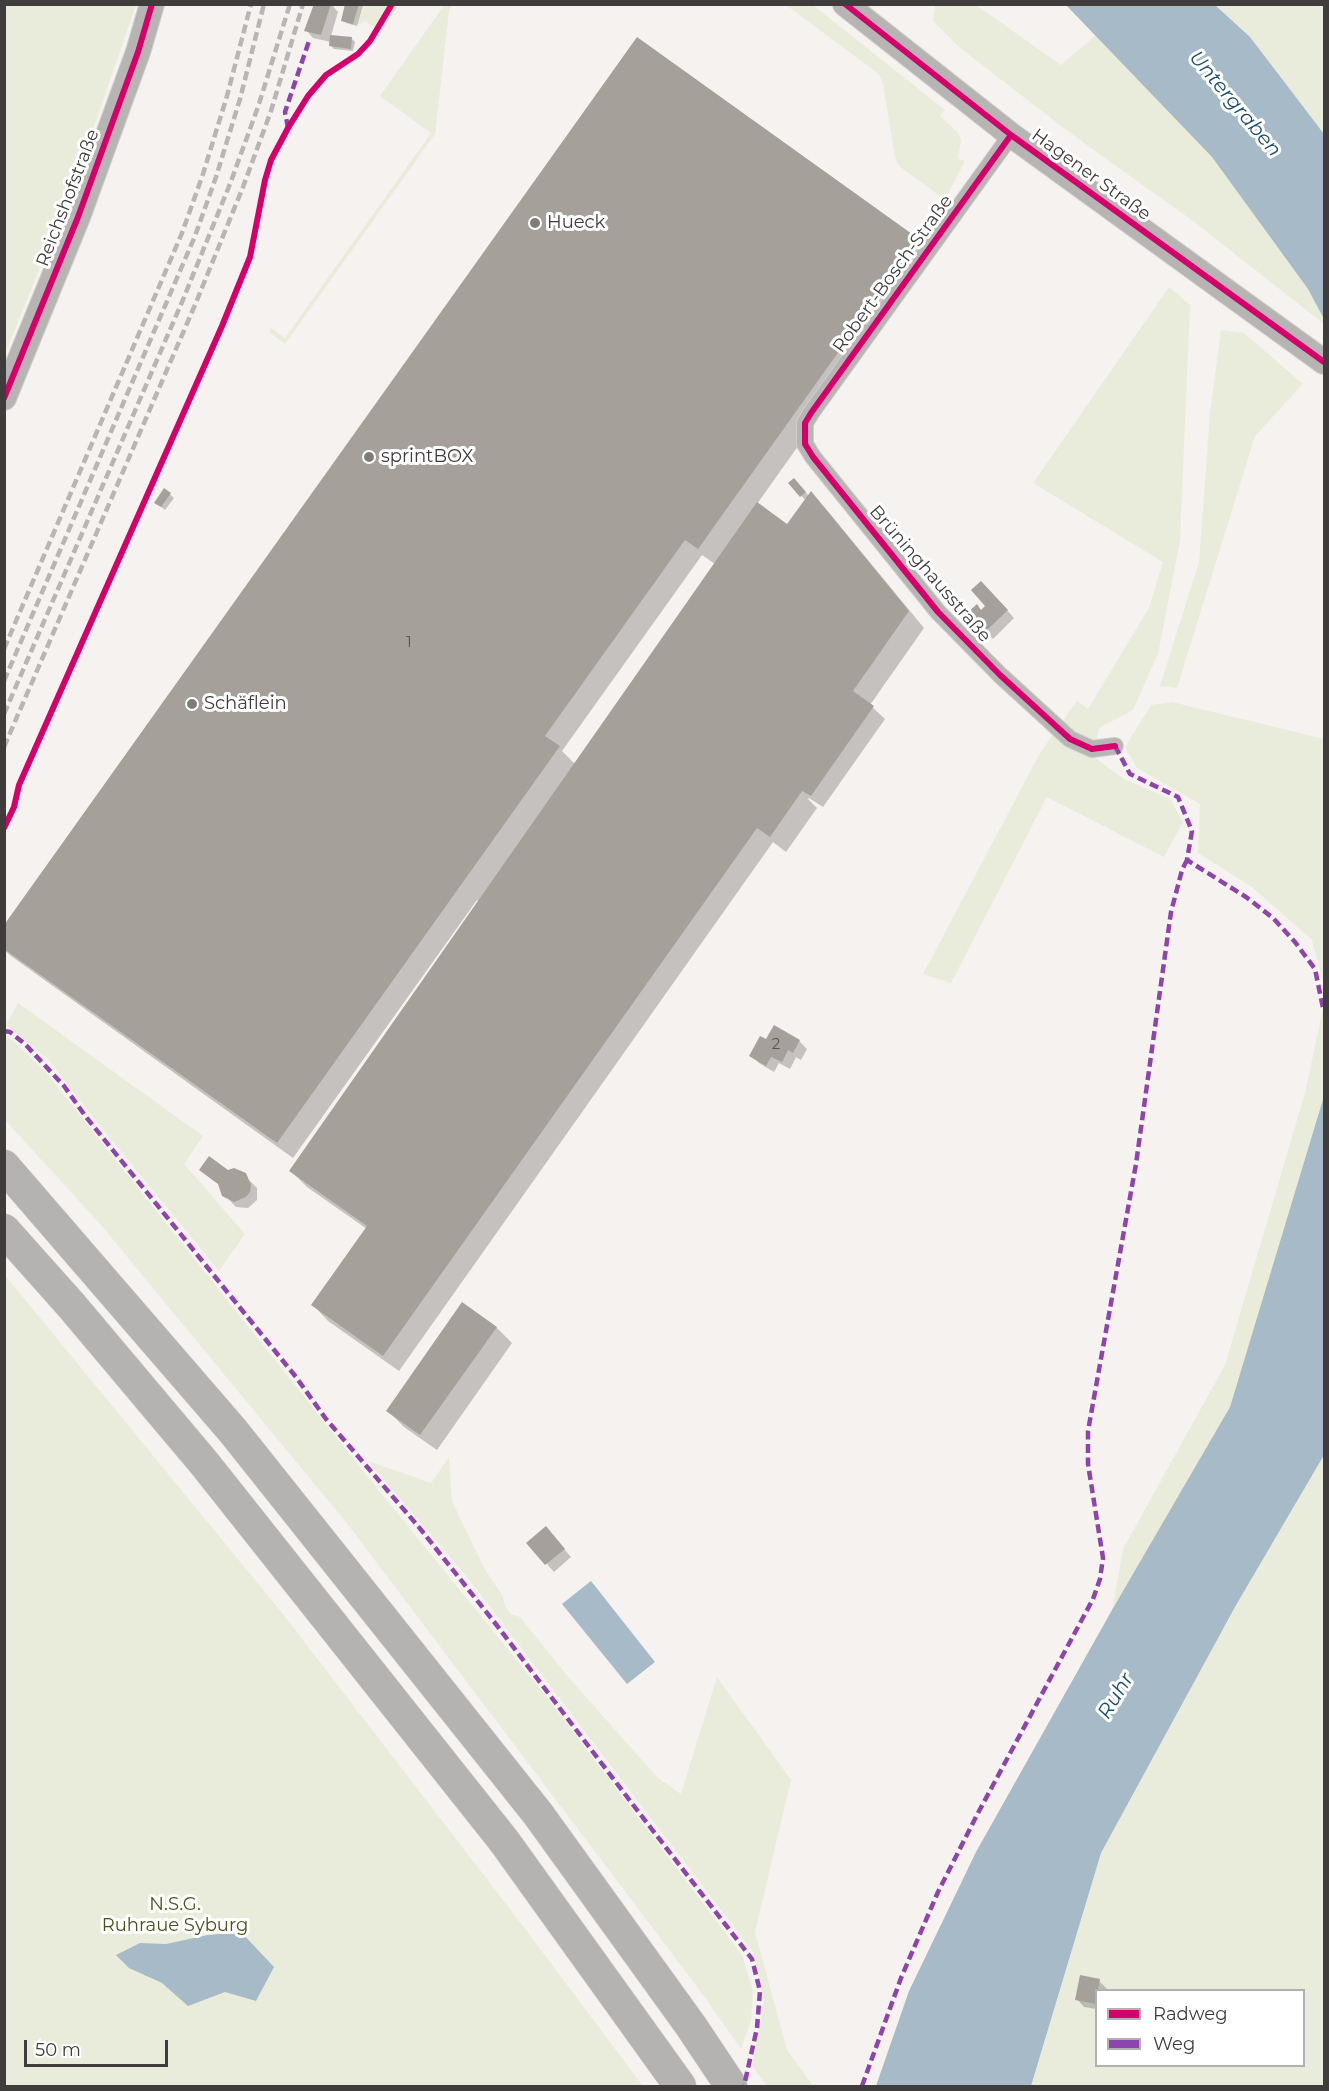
<!DOCTYPE html>
<meta charset="utf-8">
<style>
body{margin:0}
#map{position:relative;width:1329px;height:2091px;overflow:hidden;background:#f5f2ef;font-family:Montserrat,sans-serif}
canvas{display:block}
.frame{position:absolute;inset:0;border:6px solid #3f3c3b;pointer-events:none}
.legend{position:absolute;left:1095px;top:1989px;width:210px;height:78px;box-sizing:border-box;background:#fff;border:2px solid #b2b1b1;margin:0;padding:8px 10px;list-style:none;font-size:18px;color:#3f3c3b}
.legend li{display:flex;align-items:center;gap:12px;height:30px}
.legend b{width:30px;border:2px solid #b2b1b1}
.scale{position:absolute;left:24px;top:2040px;width:144px;height:27px;box-sizing:border-box;border:3px solid #3f3c3b;border-top:0;padding-left:8px;font-size:18px;line-height:21px;white-space:nowrap;color:#3f3c3b;-webkit-text-stroke:4px #fff;paint-order:stroke}
</style>
<div id="map">
<canvas width="1329" height="2091"></canvas>
<div class="frame"></div>
<ul class="legend">
<li><b style="height:8px;background:#d6006c"></b>Radweg</li>
<li><b style="height:8px;background:#8e44ad"></b>Weg</li>
</ul>
<div class="scale">50 m</div>
</div>
<script>
const ctx = document.querySelector('canvas').getContext('2d');
ctx.lineJoin = 'round';
function fillPath(path, color) { ctx.fillStyle = color; ctx.fill(path, 'evenodd'); }
const poly = rows => new Path2D(rows.map(r => 'M' + r).join(''));
function strokePath(path, color, width, dash) { ctx.strokeStyle = color; ctx.lineWidth = width; ctx.lineCap = dash ? 'butt' : 'round'; ctx.setLineDash(dash || []); ctx.stroke(path); }
function drawText(font, color, halo, rows, align = 'center') {
  ctx.font = font + ' Montserrat,sans-serif'; ctx.lineWidth = 6; ctx.setLineDash([]); ctx.textBaseline = 'middle'; ctx.strokeStyle = halo; ctx.fillStyle = color; for (const [text, x, y, turn = 0] of rows) {
    ctx.save(); ctx.translate(x, y); ctx.rotate((+turn || 0) * Math.PI / 180); ctx.textAlign = isNaN(turn) ? turn : align; if (halo) ctx.strokeText(text, 0, 0); ctx.fillText(text, 0, 0); ctx.restore();
  }
}
const green = poly([
 [5,4,136,5,78,173,5,354],
 [445,4,452,5,449,11,435,134,285,344,269,332,271,328,285,338,431,133,380,96],
 [362,5,362,4,400,5,381,31,365,21,357,25],
 [786,5,813,5,945,110,940,116,958,133,961,140,958,159,965,161,948,194,940,196,899,166,895,157,883,84,879,74],
 [935,5,976,5,1061,65,1096,35,1212,157,1308,289,1324,319,1324,324,1193,221,1073,135,960,48,933,21],
 [1215,5,1324,5,1324,134,1250,37],
 [1169,287,1190,305,1180,541,1158,654,1133,710,1099,728,1094,757,1124,779,1170,799,1183,822,1164,857,1047,797,951,983,923,974,1040,753,1077,701,1088,709,1149,608,1163,562,1033,483],
 [1221,330,1244,333,1303,384,1255,436,1177,688,1160,686,1199,562,1210,413],
 [1172,702,1324,739,1324,984,1312,940,1252,887,1198,853,1200,804,1137,768,1125,747,1151,705],
 [18,1003,203,1136,184,1164,245,1234,219,1271,100,1126,47,1058,6,1025],
 [1324,1004,1324,1096,1230,1407,1112,1610,1123,1549,1225,1365,1305,1093],
 [5,1036,9,1037,44,1070,376,1487,550,1701,742,1955,753,1991,751,2021,741,2049,701,1992,349,1526,101,1225,5,1120],
 [4,1274,283,1614,526,1930,643,2086,5,2086],
 [1324,1455,1324,2086,1031,2086,1101,1853,1235,1607],
 [1096,1990,1304,1990,1304,2066,1096,2066],
 [449,1457,452,1501,484,1568,502,1595,505,1606,511,1614,520,1617,569,1678,658,1778,681,1794,717,1677,791,1780,755,1932,787,2050,813,2086,767,2086,752,2066,764,2001,753,1952,467,1577,368,1461,431,1483]
]);
const water = poly([
 [1066,5,1215,5,1250,37,1324,134,1324,319,1308,289,1212,157],
 [1324,1096,1324,1455,1235,1607,1101,1853,1031,2086,876,2086,909,1991,976,1852,1112,1610,1230,1407],
 [591,1581,655,1662,627,1684,562,1604],
 [241,1932,274,1967,256,2001,225,1992,188,2006,162,1983,129,1968,116,1955,140,1943,166,1944,208,1935]
]);
const shadow = poly([
 [331,4,338,12,331,36,351,38,355,42,353,51,334,49,331,46,331,42,313,38,306,30],
 [346,4,363,5,357,26,346,23,342,20],
 [918,240,933,256,757,504,788,526,806,501,790,483,794,480,809,496,811,493,826,509,924,628,870,705,885,719,823,807,809,798,808,799,817,808,786,852,773,842,399,1371,328,1321,313,1305,367,1229,307,1187,291,1171,479,902,477,900,293,1158,11,956,4,950,4,927],
 [702,555,715,564,575,764,562,751],
 [165,490,174,498,165,510,160,506],
 [989,590,1014,618,993,639,968,614,981,611,987,606],
 [766,1041,799,1041,807,1049,801,1060,796,1057,790,1069,779,1063,774,1072,759,1063,751,1056],
 [201,1170,240,1171,257,1188,257,1200,248,1208,236,1207,220,1190,220,1185],
 [462,1304,497,1328,512,1343,437,1450,404,1427,388,1411],
 [553,1536,571,1557,554,1572,528,1543],
 [1099,1981,1107,1989,1106,1990,1096,1990,1096,2009,1084,2007,1077,1999]
]);
const building = poly([
 [314,4,331,4,321,35,304,31],
 [345,4,359,4,353,24,341,21],
 [330,35,352,37,351,49,329,46],
 [637,37,919,239,698,549,685,540,545,736,560,746,277,1143,4,949,4,925],
 [794,478,806,492,800,497,788,483],
 [164,488,171,493,161,507,154,503],
 [811,491,909,611,853,691,874,706,811,796,802,791,770,837,757,828,383,1356,311,1305,367,1226,289,1171,757,502,787,524],
 [981,581,1008,610,984,633,966,614,977,604,981,610,985,606,971,590],
 [774,1025,800,1040,793,1053,788,1050,782,1062,771,1057,766,1066,749,1056,760,1036,766,1039],
 [209,1156,228,1170,234,1168,246,1173,251,1185,250,1192,246,1197,234,1202,222,1196,218,1184,199,1170],
 [462,1302,497,1327,420,1435,386,1411],
 [546,1526,565,1549,545,1565,526,1543],
 [1080,1975,1100,1979,1095,2004,1075,2000]
]);
const street = poly([
 [1011,135,811,413,805,423,805,444,813,457,938,612,1000,675,1070,739,1092,749,1115,746]
]);
const secondary = poly([
 [845,4,1011,135,1324,362],
 [4,398,78,217,138,52,152,4]
]);
const highway = poly([
 [4,1166,233,1431,538,1814,691,2026,731,2086],
 [4,1230,71,1305,204,1463,504,1841,680,2086]
]);
const rail = poly([
 [4,649,182,233,203,174,227,96,251,4],
 [4,681,195,236,216,177,240,99,264,4],
 [4,714,182,302,230,184,258,107,290,4],
 [4,747,195,305,243,187,271,111,303,4]
]);
const quiet = poly([
 [288,128,285,112,310,38],
 [1115,746,1130,774,1178,797,1192,831,1187,860,1246,897,1273,918,1295,942,1315,969,1323,1008],
 [4,1031,10,1032,25,1044,64,1086,86,1117,296,1377,326,1419,418,1526,495,1623,637,1810,752,1959,760,1991,757,2028,744,2086],
 [862,2086,901,1978,938,1892,978,1813,1093,1599,1100,1579,1103,1558,1088,1464,1088,1431,1136,1164,1171,912,1182,870,1187,860]
]);
const cycleway = poly([
 [845,4,1011,135,1324,362],
 [1011,135,811,413,805,423,805,444,813,457,938,612,1000,675,1070,739,1092,749,1115,746],
 [4,398,78,217,138,52,152,4],
 [4,828,14,807,19,785,222,326,250,257,265,180,271,160,288,128,308,96,326,75,358,54,370,41,392,4]
]);
const markers = [
 [535,223,6,"#7f7c7a"],
 [369,457,6,"#7f7c7a"],
 [192,704,6,"#7f7c7a"]
];
const numberNames = [
 ["1",409,643],
 ["2",776,1045]
];
const streetNames = [
 ["Hagener Straße",1091,175,36],
 ["Reichshofstraße",68,198,-69],
 ["Robert-Bosch-Straße",893,274,-54],
 ["Brüninghausstraße",930,574,49]
];
const poiNames = [
 ["Hueck",547,223],
 ["sprintBOX",381,457],
 ["Schäflein",204,704]
];
const parkNames = [
 ["N.S.G.",175,1905],
 ["Ruhraue Syburg",175,1926]
];
const waterNames = [
 ["Untergraben",1235,104,50],
 ["Ruhr",1116,1696,-59]
];
fillPath(green, '#eaecdb');
fillPath(water, '#a6bac8');
fillPath(shadow, '#0003');
fillPath(building, '#a6a09b');
strokePath(street, '#d0cecc', 18);
strokePath(secondary, '#d0cecc', 26);
strokePath(highway, '#d0cecc', 33);
strokePath(street, '#b7b6b5', 16);
strokePath(secondary, '#b6b5b4', 24);
strokePath(highway, '#b5b3b2', 32);
strokePath(rail, '#b7b6b4', 4.5, [9, 4.5]);
strokePath(quiet, '#8e44ad', 4.5, [9, 4.5]);
strokePath(cycleway, '#d6006c', 6);
for (const [x, y, r, color] of markers) { const dot = new Path2D(); dot.arc(x, y, r, 0, 2 * Math.PI); ctx.fillStyle = color; ctx.fill(dot); strokePath(dot, '#fff', 2); }
drawText('15px', '#595553', null, numberNames);
drawText('18px', '#3f3c3b', '#fff', streetNames);
drawText('18px', '#3f3c3b', '#fff', poiNames, 'left');
drawText('18px', '#49521e', '#fff', parkNames);
drawText('italic 20px', '#184d6c', '#fff', waterNames);
</script>
